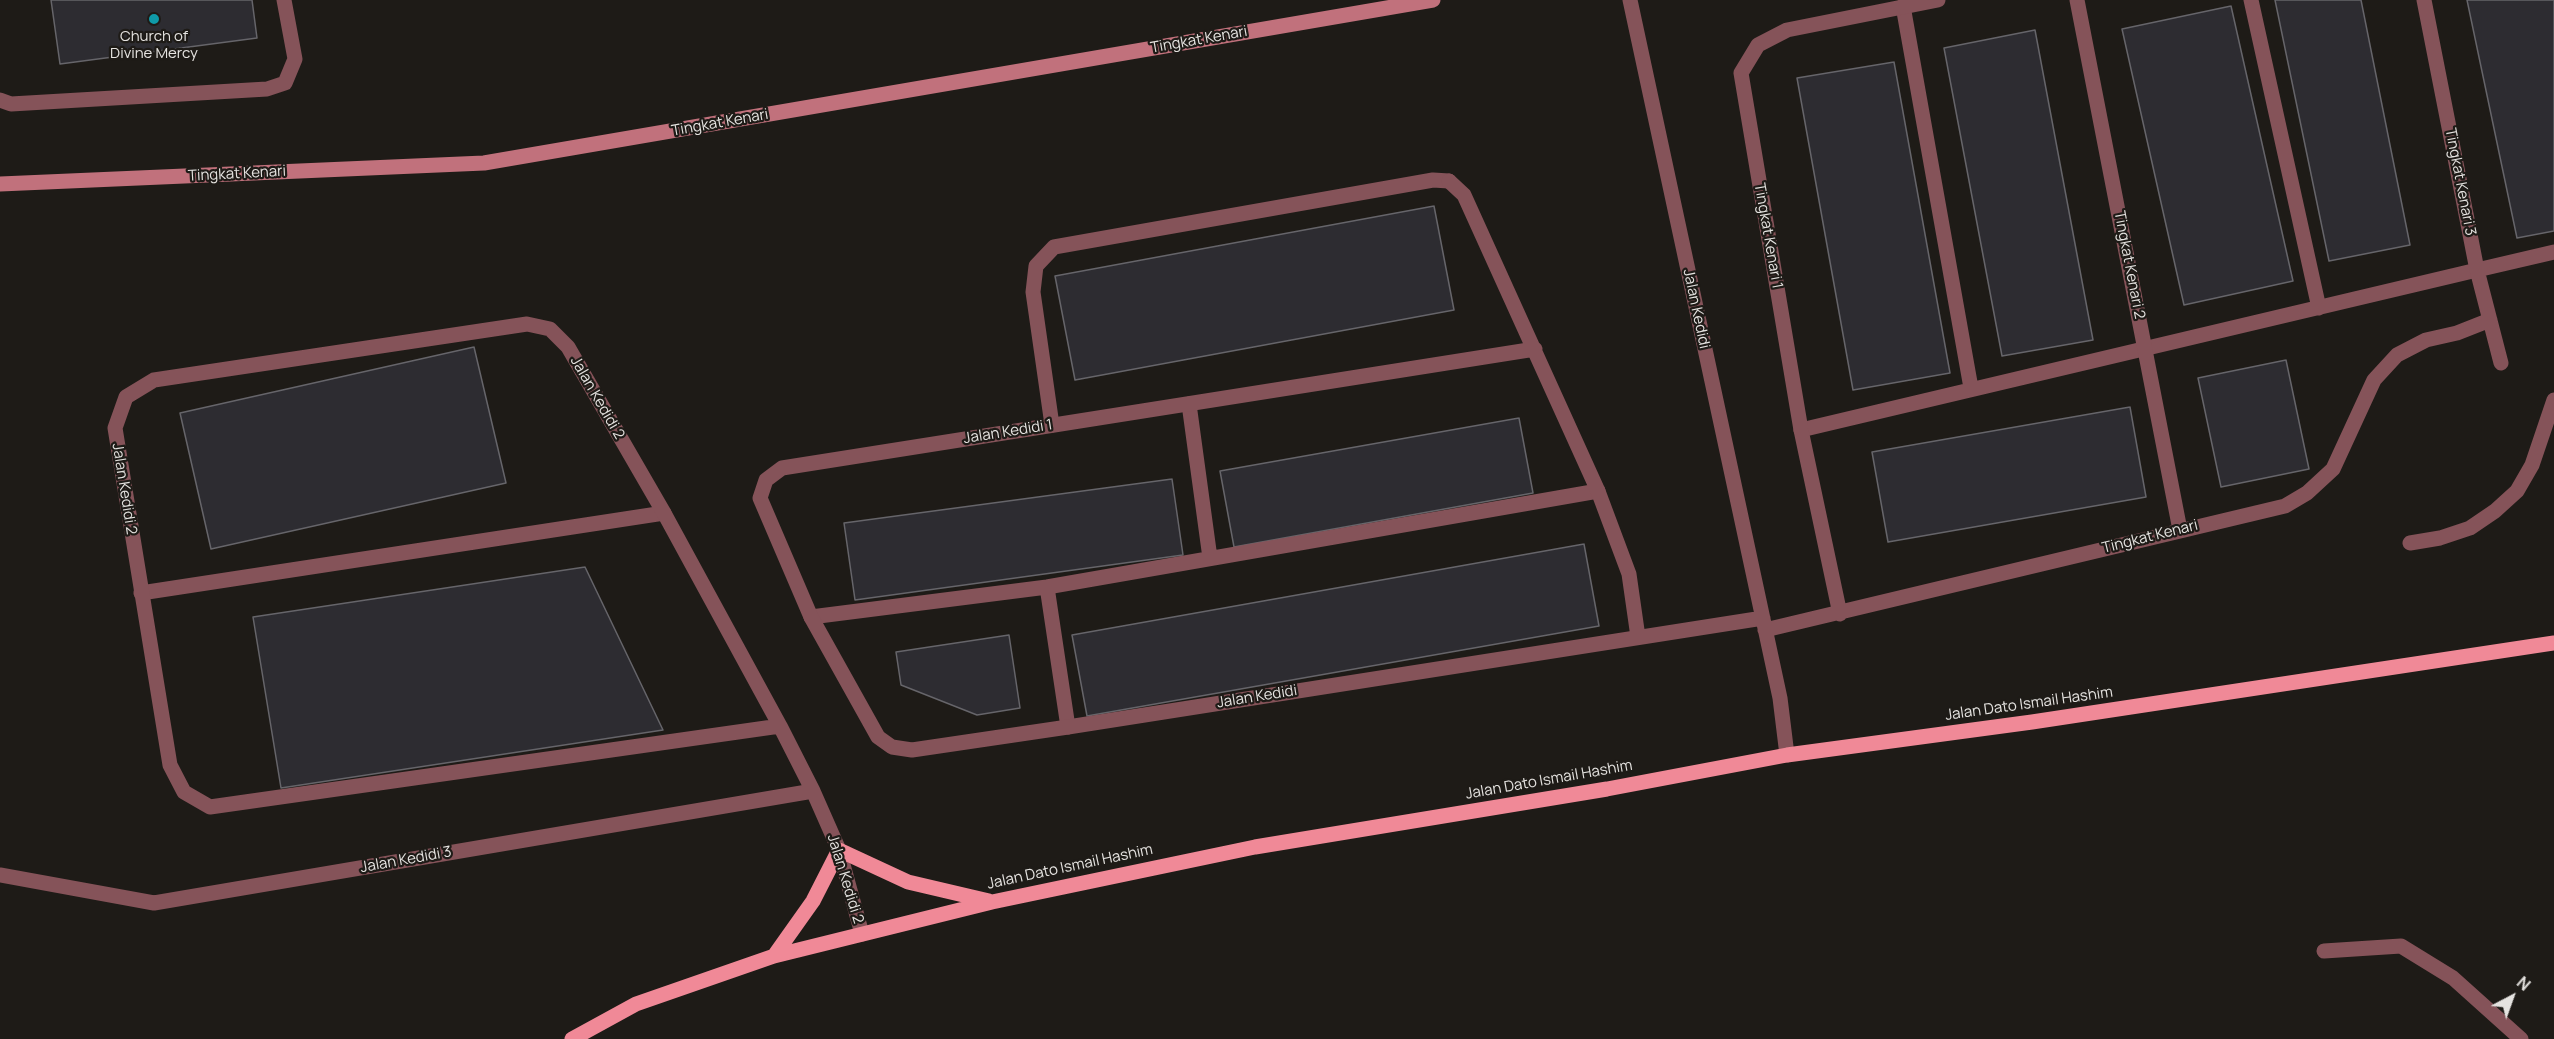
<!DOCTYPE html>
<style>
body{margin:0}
#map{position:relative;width:2554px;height:1039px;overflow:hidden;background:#1e1b17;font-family:Manrope,sans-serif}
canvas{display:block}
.north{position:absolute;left:2482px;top:967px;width:60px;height:60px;-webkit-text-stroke:4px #1e1b17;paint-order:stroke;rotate:41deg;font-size:16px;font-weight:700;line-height:24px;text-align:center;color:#e5e3e0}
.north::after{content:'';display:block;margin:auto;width:21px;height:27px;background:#e5e3e0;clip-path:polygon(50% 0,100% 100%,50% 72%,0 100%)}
</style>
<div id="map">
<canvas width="2554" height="1039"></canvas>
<div class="north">N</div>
</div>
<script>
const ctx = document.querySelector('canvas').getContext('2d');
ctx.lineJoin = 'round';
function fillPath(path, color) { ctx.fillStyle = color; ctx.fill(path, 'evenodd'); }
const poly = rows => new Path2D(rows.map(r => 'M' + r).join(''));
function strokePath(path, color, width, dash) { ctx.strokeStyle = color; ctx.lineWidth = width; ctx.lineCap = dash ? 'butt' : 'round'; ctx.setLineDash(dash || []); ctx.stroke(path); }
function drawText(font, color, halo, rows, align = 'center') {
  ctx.font = font + ' Manrope,sans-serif'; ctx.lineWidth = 4.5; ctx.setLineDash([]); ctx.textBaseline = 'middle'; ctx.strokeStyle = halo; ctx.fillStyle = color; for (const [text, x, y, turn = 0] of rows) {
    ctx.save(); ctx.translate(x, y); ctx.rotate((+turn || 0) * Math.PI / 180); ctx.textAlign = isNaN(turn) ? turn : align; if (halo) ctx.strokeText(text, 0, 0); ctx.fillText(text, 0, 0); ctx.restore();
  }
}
const building = poly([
 [51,0,252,0,257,38,60,64,51,0],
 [2275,0,2361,0,2410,245,2329,261,2275,0],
 [2467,0,2554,0,2554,231,2517,238,2467,0],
 [2231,6,2293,281,2184,305,2122,29,2231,6],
 [2035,30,2093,340,2002,356,1944,48,2035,30],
 [1894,62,1950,373,1853,390,1797,78,1894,62],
 [1434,206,1454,310,1075,380,1055,276,1434,206],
 [474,347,506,483,211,549,180,413,474,347],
 [2286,360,2309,469,2221,487,2198,378,2286,360],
 [2130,407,2146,497,1888,542,1872,452,2130,407],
 [1519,418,1533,493,1234,547,1220,471,1519,418],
 [1172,479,1183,555,855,600,844,523,1172,479],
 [1584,544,1599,626,1087,716,1072,635,1584,544],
 [585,567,663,730,281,788,253,617,585,567],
 [1009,635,1020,708,977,715,901,685,896,652,1009,635]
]);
const lane = poly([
 [2251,0,2319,308],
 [1903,6,1971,388],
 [0,100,11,104,267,89,285,83,295,59,284,0],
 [1189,404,1210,558],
 [1052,425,1033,292,1036,266,1054,247,1433,180,1449,181],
 [1801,430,2477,270],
 [2410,543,2440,538,2470,528,2495,511,2517,491,2532,465,2554,400],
 [1047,587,1068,727],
 [141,593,664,513],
 [811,617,1047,587,1598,491]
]);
const street = poly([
 [1630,0,1780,698,1787,755],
 [2077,0,2180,530],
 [2424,0,2477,270,2501,363],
 [1449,181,1464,195,1598,491,1629,574,1638,637],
 [2477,270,2554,252],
 [1535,349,782,468,766,480,760,498,811,617,878,737,892,747,912,750,1068,727,1763,618],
 [1840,614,1801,430,1741,73,1758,45,1787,30,1938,0],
 [1765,630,2285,506,2307,493,2333,469,2374,380,2397,355,2426,340,2457,333,2490,320],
 [780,726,210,807,184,792,170,765,115,428,126,397,154,380,527,324,550,329,568,347,664,513,780,726,813,791,839,850,862,934],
 [0,875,154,903,813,791],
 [2324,951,2401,946,2453,978,2521,1039]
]);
const secondary = poly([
 [0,184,484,163,1433,0]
]);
const primary = poly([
 [774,956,813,901,839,850,908,882,989,901],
 [572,1039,636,1004,774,956,992,902,1255,847,1607,789,1787,755,2032,722,2554,643]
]);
const markers = [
 [154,19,6,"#0f9aa8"]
];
const poiNames = [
 ["Church of",154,37],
 ["Divine Mercy",154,54]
];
const streetNames = [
 ["Tingkat Kenari",1199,40,-10],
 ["Tingkat Kenari",720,123,-10],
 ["Tingkat Kenari",237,174,-3],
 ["Tingkat Kenari 3",2460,182,79],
 ["Tingkat Kenari 1",1768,236,80],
 ["Tingkat Kenari 2",2129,265,79],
 ["Jalan Kedidi",1696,309,78],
 ["Jalan Kedidi 2",597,398,60],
 ["Jalan Kedidi 1",1008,432,-9],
 ["Jalan Kedidi 2",124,489,81],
 ["Tingkat Kenari",2150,537,-14],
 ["Jalan Kedidi",1257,697,-9],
 ["Jalan Dato Ismail Hashim",2029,704,-8],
 ["Jalan Dato Ismail Hashim",1549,780,-10],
 ["Jalan Kedidi 3",406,860,-10],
 ["Jalan Dato Ismail Hashim",1070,867,-12],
 ["Jalan Kedidi 2",845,879,73]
];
fillPath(building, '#2d2c31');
strokePath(building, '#66656a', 1.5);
strokePath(lane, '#855359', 15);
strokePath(street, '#855359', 15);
strokePath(secondary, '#c1717c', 15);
strokePath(primary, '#f08997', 15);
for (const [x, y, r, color] of markers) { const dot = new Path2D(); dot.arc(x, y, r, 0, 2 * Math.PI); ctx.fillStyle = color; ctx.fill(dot); strokePath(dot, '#1e1b17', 2); }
drawText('15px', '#e5e3e0', '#1e1b17', poiNames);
drawText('15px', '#e5e3e0', '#1e1b17', streetNames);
</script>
